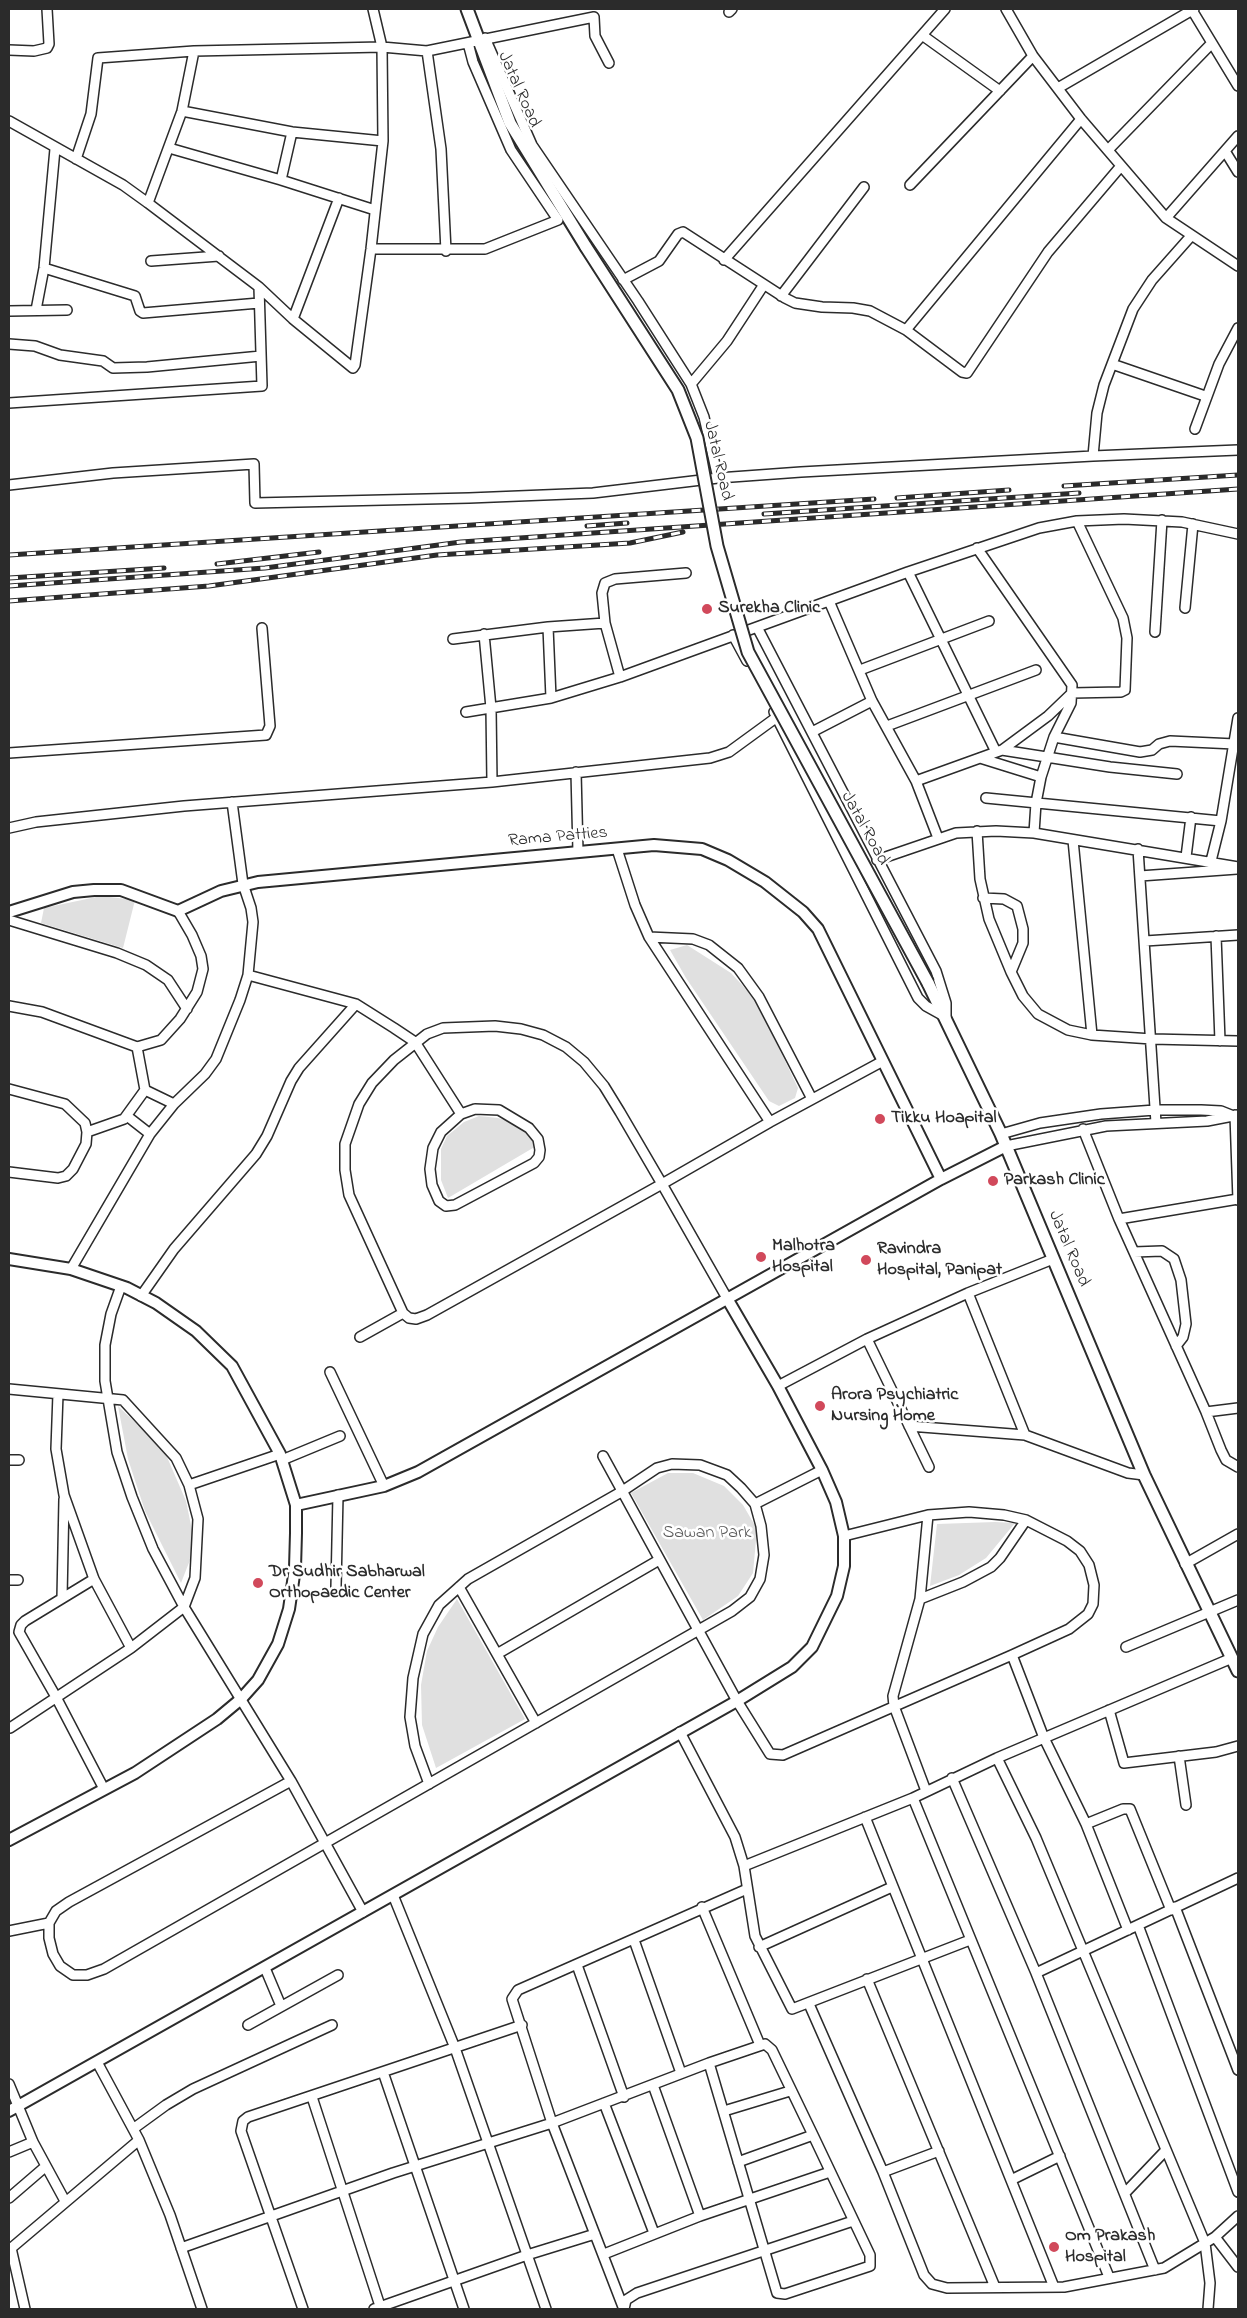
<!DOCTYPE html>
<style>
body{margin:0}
#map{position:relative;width:1247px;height:2318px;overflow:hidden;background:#fff;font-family:"Indie Flower",sans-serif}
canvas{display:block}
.frame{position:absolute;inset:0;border:10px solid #2b2b2b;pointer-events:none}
</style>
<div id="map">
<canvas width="1247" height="2318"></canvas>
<div class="frame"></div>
</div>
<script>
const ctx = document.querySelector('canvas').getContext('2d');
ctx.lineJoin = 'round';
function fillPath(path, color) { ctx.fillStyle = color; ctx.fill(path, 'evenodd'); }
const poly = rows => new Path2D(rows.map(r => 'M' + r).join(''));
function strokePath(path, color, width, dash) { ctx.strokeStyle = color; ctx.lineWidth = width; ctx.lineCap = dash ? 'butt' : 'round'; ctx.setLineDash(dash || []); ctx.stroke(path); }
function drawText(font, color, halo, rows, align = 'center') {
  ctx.font = font + ' "Indie Flower",sans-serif'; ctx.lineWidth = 5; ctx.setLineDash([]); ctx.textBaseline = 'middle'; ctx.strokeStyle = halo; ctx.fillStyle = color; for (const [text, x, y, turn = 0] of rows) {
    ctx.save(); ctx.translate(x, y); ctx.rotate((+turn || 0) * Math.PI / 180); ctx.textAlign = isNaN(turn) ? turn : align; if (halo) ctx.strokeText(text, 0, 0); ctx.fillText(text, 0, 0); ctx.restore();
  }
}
const green = poly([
 [101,896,135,900,123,948,41,923,44,908],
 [687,945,731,973,756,1000,798,1088,795,1098,779,1106,769,1101,686,978,670,950],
 [479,1116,498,1118,512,1122,527,1129,538,1145,448,1198,441,1180,441,1149,447,1136,464,1122],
 [118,1406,164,1450,186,1501,193,1535,190,1560,181,1583,145,1511,128,1459],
 [668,1473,693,1473,724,1486,743,1505,757,1529,753,1573,738,1596,703,1620,631,1493],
 [995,1522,1015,1523,986,1558,959,1575,930,1586,937,1524],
 [457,1599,525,1719,436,1768,422,1725,421,1685,427,1651,438,1627]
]);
const minor = poly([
 [1006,9,1033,56,1081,119,1166,218,1238,266],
 [1192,10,1238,86],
 [729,12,732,9],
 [922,35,1000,91],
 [485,38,532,145,638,301,691,384,704,417,718,478],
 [9,50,34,51,47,48,49,44,47,9],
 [427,51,441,149,446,251],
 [1058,88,1194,9],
 [182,111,292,132,383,141],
 [9,121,123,185,148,203,259,287,293,319,353,368,355,365,371,249,383,141,382,47,373,9],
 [169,148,281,180,375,210],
 [1108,150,1211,44],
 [1225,151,1238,172],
 [76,159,91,114,98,58,194,51,382,47,427,51,594,17,595,36,609,63],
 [281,180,292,132],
 [910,185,1033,56],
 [148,203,182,111,194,51],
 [1166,218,1238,136],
 [371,249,485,249,558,220,511,150,473,62,468,43],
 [724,260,945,9],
 [151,261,219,256],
 [44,268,135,296,140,311,143,313,259,303],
 [623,280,659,261,678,234,683,232,785,298,795,303,822,307,853,308,870,311,906,330,962,372,967,373,1048,252,1121,166],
 [781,296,864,187],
 [36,310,44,268,55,149],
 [9,311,67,310],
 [293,319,339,198],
 [906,330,1081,119],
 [9,344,35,346,60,355,103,361,113,368,147,367,261,356],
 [1112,364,1205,396],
 [691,384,727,341,763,286],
 [9,403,262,386,259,287],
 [1195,429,1219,364,1238,328],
 [1093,456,1097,413,1104,385,1133,309,1152,280,1191,236],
 [9,485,113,473,254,464,255,503,469,498,593,493,718,478,801,472,1093,456,1238,450],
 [977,548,1072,685,1071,703,1054,737,1041,777,1036,803,1034,833],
 [908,572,996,752],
 [829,601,872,701,916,781,938,838],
 [1185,608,1193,524],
 [548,627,551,698],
 [757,627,936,971,946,1003,946,1017],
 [1155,632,1162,520],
 [484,634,491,708,492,782],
 [733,635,747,661],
 [453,639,548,627,605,623],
 [860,670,989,621],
 [620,677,605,623,602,593,605,583,615,579,686,573],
 [466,712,551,698,620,677,908,572,1039,528,1077,521,1124,519,1182,522,1238,534],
 [774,712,918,998,926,1006,944,1016],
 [887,726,1036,670],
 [812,732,872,701],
 [1054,737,1140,752,1152,750,1159,744,1170,741,1235,744],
 [1002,750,1110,767,1177,774],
 [9,753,266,735,270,726,262,628],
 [980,758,1041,777],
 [576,772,578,852],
 [916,781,1002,750,1048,716,1072,693,1121,692,1125,690,1127,638,1123,618,1077,521],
 [986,798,1221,821],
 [9,828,36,822,184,806,492,782,710,758,729,752,777,717],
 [977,831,980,879,989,919,1011,972,1023,996,1038,1014,1068,1030,1092,1035,1152,1039,1238,1041],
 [1073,840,1092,1035],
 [617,849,635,905,649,937,770,1122],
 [1138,849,1156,1123],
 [1186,857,1191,817],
 [877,860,956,833,996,831,1034,833,1238,867],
 [1211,861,1221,821,1238,718],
 [1140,876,1237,869],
 [983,898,1004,899,1017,906,1023,929,1023,943,1011,972],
 [9,920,117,953,146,965,168,980,187,1009],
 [1216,936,1220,1041],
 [649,937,693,939,709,945,738,968,759,997,812,1099],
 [1145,941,1238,935],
 [248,975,356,1004,394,1028,415,1042,461,1114],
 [9,1006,42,1012,137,1047,161,1040,180,1019,197,992,203,969,201,956,192,935,178,911],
 [137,1047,145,1090],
 [9,1089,65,1104,85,1123,87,1132,86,1144,73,1169,66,1176,58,1178,9,1172],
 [475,1109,499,1110,529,1128,538,1139,540,1150,539,1157,534,1163,455,1205,446,1206,439,1201,432,1185,430,1169,433,1148,441,1132,461,1114,475,1109],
 [1235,1115,1238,1200],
 [127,1116,150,1134],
 [1083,1129,1119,1219,1206,1412,1221,1450,1226,1460,1238,1467],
 [87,1132,124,1119,145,1090,174,1104],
 [1001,1134,1040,1123,1101,1114,1155,1110,1201,1110,1221,1111,1231,1115],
 [1006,1146,1106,1126,1207,1121,1238,1115],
 [1119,1219,1238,1199],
 [1134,1252,1162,1251,1174,1259,1181,1280,1186,1324,1183,1337,1176,1346],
 [71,1269,150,1134,174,1104,205,1074,216,1059,240,1000,248,975,253,922,251,908,243,884,232,802],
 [121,1286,111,1314,105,1345,105,1381,117,1452,132,1497,153,1549,184,1607,291,1781,363,1912],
 [968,1293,1025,1435,1128,1473,1144,1475],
 [141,1296,174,1249,256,1154,267,1136,291,1081,299,1068,356,1004],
 [728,1300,662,1184,620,1112,604,1086,584,1062,566,1047,543,1035,521,1029,495,1026,443,1028,427,1034,394,1060,372,1083,359,1104,345,1144,345,1170,349,1195,403,1313,409,1318,416,1319,427,1315,662,1184,770,1122,883,1061],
 [360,1337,403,1313],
 [867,1339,929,1467],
 [330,1372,384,1486],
 [778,1386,867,1339,968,1293,1053,1259],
 [9,1389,123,1400,176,1458,189,1485,198,1519,195,1578,184,1607,131,1648,10,1728],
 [58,1394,56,1449,64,1495,94,1579,131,1648],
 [1206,1412,1238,1408],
 [909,1426,1025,1435],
 [603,1456,737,1701,770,1754,783,1755,1012,1655,1069,1629,1088,1614,1093,1604,1094,1585,1089,1565,1080,1551,1067,1541,1026,1520,1004,1515,969,1512,928,1515,844,1536],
 [9,1460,19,1460],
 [282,1460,340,1436],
 [189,1485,280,1454],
 [755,1504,822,1470],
 [1185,1564,1238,1534],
 [94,1579,25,1621,21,1625,19,1632,56,1697,104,1789],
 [9,1580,18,1580],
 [336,1587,338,1495],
 [459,1587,536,1723],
 [62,1598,64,1499],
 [920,1599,963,1582,991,1567,1000,1558,1026,1520],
 [1126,1647,1238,1600],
 [497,1654,659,1560],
 [1012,1655,1044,1738,1086,1824,1128,1930],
 [1109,1710,1124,1763,1216,1752,1238,1746],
 [680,1732,735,1837,744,1866,755,1936,792,2009,970,1940],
 [1179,1756,1186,1805],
 [997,1758,1036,1838,1205,2243,1210,2283,1208,2309],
 [952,1778,1036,1973,1155,2270],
 [291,1781,69,1902,56,1911,49,1923,49,1938,53,1954,60,1966,73,1975,87,1975,104,1969,732,1611,750,1597,760,1579,764,1555,761,1526,755,1504,741,1488,727,1475,700,1465,672,1464,657,1468,621,1492,468,1579,439,1605,423,1634,413,1678,410,1717,415,1746,429,1784],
 [926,1791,894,1706,893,1696,920,1599,928,1515],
 [913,1798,1109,2277],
 [865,1817,1054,2287],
 [1086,1824,1123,1809,1130,1809,1171,1910],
 [744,1866,913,1798,997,1758,1232,1658],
 [393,1895,455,2048,546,2309],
 [702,1907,760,2045],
 [1175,1907,1238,2070],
 [1138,1925,1238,2192],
 [9,1931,49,1923],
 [634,1940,681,2073],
 [759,1947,892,1887],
 [577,1965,624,2097],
 [265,1968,281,2006],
 [1036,1973,1238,1878],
 [867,1979,995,2287],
 [809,2004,883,2172,924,2275,932,2284,947,2288,1064,2287,1164,2268,1215,2237,1238,2216],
 [248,2025,338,1975],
 [97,2062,139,2140,170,2215,202,2309],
 [383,2072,464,2309],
 [9,2084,33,2142,65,2201],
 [653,2085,700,2216],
 [312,2097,381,2309],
 [604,2103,654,2233],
 [724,2111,790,2091],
 [133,2129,166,2105,193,2089,332,2025],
 [9,2152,33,2142],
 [738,2162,813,2135],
 [883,2172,939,2151],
 [1011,2180,1060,2156],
 [1125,2193,1166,2150],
 [9,2198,45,2167],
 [1215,2237,1238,2267],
 [11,2248,25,2309],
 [181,2248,393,2173,552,2123,709,2063,765,2044,772,2050,813,2135,870,2255,870,2266,785,2294,777,2293,709,2063],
 [9,2250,139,2140],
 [604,2254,700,2216,830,2172],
 [623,2307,552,2123,512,1999,518,1990,747,1889],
 [303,2309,241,2131,243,2121,248,2117,522,2025],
 [374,2309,527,2255,595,2234],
 [624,2309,626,2300,637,2293,853,2221]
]);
const tertiary = poly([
 [9,912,73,892,94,890,121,890,178,911,221,891,258,882,654,845,702,849,728,860,765,882,803,912,818,929,941,1179],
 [9,1259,71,1269,127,1288,156,1303,196,1331,232,1366,280,1454,296,1505,296,1533,295,1568,289,1609,278,1644,258,1680,241,1699,217,1719,135,1773,9,1840],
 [296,1505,384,1486,418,1472,941,1179,1006,1146],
 [9,2111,737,1701,792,1667,812,1647,837,1596,844,1566,844,1536,836,1502,822,1470,778,1386,728,1300]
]);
const secondary = poly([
 [467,9,510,123,586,247],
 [928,983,1001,1134,1144,1475,1238,1671]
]);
const rail = poly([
 [1064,486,1238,475],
 [897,498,1009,490],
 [764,514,1079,493],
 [587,526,627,523],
 [9,555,874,499],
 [217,564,319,552],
 [9,578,164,568],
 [9,586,265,568,461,542,1238,489],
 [9,601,209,586,437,555,630,543,683,532]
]);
const secondaryBridge = poly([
 [586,247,678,390,697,438,717,546,748,652,928,983]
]);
const markers = [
 [707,609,6,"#d1495b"],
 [880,1119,6,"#d1495b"],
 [993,1181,6,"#d1495b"],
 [761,1257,6,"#d1495b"],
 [866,1260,6,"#d1495b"],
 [820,1406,6,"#d1495b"],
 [258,1583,6,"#d1495b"],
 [1054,2247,6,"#d1495b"]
];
const streetNames = [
 ["Jatal Road",518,90,66],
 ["Jatal Road",717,461,77],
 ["Jatal Road",864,829,61],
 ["Rama Patties",558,838,-5],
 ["Jatal Road",1068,1249,67]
];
const poiNames = [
 ["Surekha Clinic",718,609],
 ["Tikku Hoapital",891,1119],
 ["Parkash Clinic",1004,1181],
 ["Malhotra",772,1247],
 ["Hospital",772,1268],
 ["Ravindra",877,1250],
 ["Hospital, Panipat",877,1271],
 ["Arora Psychiatric",831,1396],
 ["Nursing Home",831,1417],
 ["Dr Sudhir Sabharwal",269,1573],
 ["Orthopaedic Center",269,1594],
 ["Om Prakash",1065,2237],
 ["Hospital",1065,2258]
];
const parkNames = [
 ["Sawan Park",707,1534]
];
fillPath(green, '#e0e0e0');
strokePath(minor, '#2b2b2b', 12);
strokePath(tertiary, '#2b2b2b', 14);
strokePath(secondary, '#2b2b2b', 15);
strokePath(minor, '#fff', 9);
strokePath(tertiary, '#fff', 10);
strokePath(secondary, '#fff', 11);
strokePath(rail, '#2b2b2b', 5);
strokePath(rail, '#fff', 3, [9]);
strokePath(secondaryBridge, '#2b2b2b', 15, []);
strokePath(secondaryBridge, '#fff', 11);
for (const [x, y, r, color] of markers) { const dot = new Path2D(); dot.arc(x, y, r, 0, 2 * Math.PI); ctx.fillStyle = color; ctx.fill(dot); strokePath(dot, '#fff', 2); }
drawText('18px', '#2b2b2b', '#fff', streetNames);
drawText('bold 18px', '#2b2b2b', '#fff', poiNames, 'left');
drawText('18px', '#585858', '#fff', parkNames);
</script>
